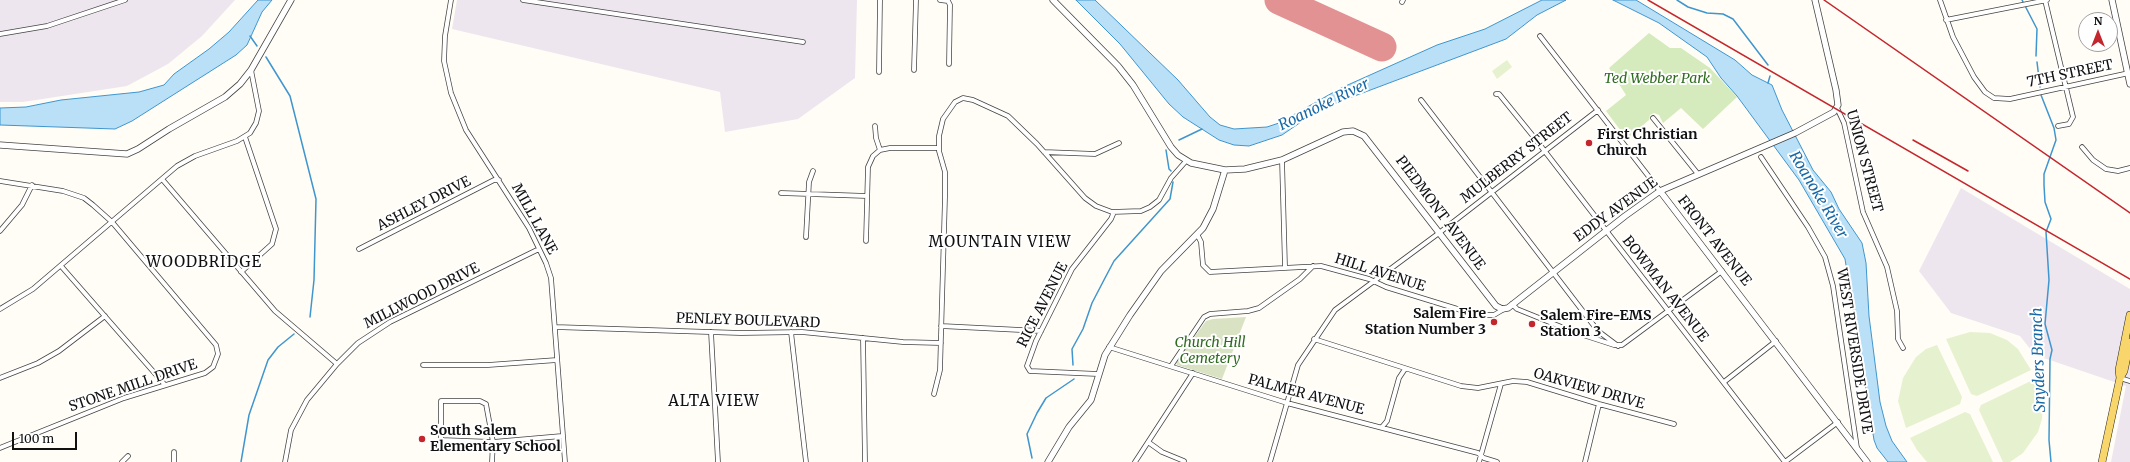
<!DOCTYPE html>
<style>
body{margin:0}
#map{position:relative;width:2130px;height:462px;overflow:hidden;background:#fffdf5;font-family:Merriweather,serif}
canvas{display:block}
.north{position:absolute;left:2078px;top:12px;width:40px;height:40px;box-sizing:border-box;background:#fff;border:1px solid #a0a0a0;border-radius:50%;rotate:0deg;font-size:11px;font-weight:700;line-height:16px;text-align:center;color:#111}
.north::after{content:'';display:block;margin:auto;width:14px;height:18px;background:#c4262e;clip-path:polygon(50% 0,100% 100%,50% 72%,0 100%)}
.scale{position:absolute;left:12px;top:432px;width:65px;height:18px;box-sizing:border-box;border:2px solid #111;border-top:0;padding-left:5px;font-size:12px;line-height:14px;white-space:nowrap;color:#111;-webkit-text-stroke:3px #fff;paint-order:stroke}
</style>
<div id="map">
<canvas width="2130" height="462"></canvas>
<div class="north">N</div>
<div class="scale">100 m</div>
</div>
<script>
const ctx = document.querySelector('canvas').getContext('2d');
ctx.lineJoin = 'round';
function fillPath(path, color) { ctx.fillStyle = color; ctx.fill(path, 'evenodd'); }
const poly = rows => new Path2D(rows.map(r => 'M' + r).join(''));
function strokePath(path, color, width, dash) { ctx.strokeStyle = color; ctx.lineWidth = width; ctx.lineCap = dash ? 'butt' : 'round'; ctx.setLineDash(dash || []); ctx.stroke(path); }
function drawText(font, color, halo, rows, align = 'center') {
  ctx.font = font + ' Merriweather,serif'; ctx.lineWidth = 4; ctx.setLineDash([]); ctx.textBaseline = 'middle'; ctx.strokeStyle = halo; ctx.fillStyle = color; for (const [text, x, y, turn = 0] of rows) {
    ctx.save(); ctx.translate(x, y); ctx.rotate((+turn || 0) * Math.PI / 180); ctx.textAlign = isNaN(turn) ? turn : align; if (halo) ctx.strokeText(text, 0, 0); ctx.fillText(text, 0, 0); ctx.restore();
  }
}
const industrial = poly([
 [0,0,235,0,202,36,168,64,127,86,23,102,0,102],
 [457,0,857,0,855,78,798,119,725,132,720,92,452,29],
 [1961,188,2130,289,2130,462,2111,462,2126,386,2035,355,2020,336,1951,313,1919,271]
]);
const green = poly([
 [1649,33,1670,48,1681,48,1710,68,1737,97,1703,129,1681,108,1663,123,1659,115,1654,113,1650,115,1649,120,1627,139,1606,111,1626,95,1609,68]
]);
const cemetery = poly([
 [1246,317,1222,379,1177,365,1176,362,1206,321,1213,319]
]);
const pitch = poly([
 [1507,60,1512,67,1497,79,1492,71],
 [1970,332,1990,333,2007,340,2018,349,2031,370,1977,396,1971,394,1946,339],
 [1937,345,1962,397,1960,404,1906,428,1898,401,1903,378,1916,357,1926,349],
 [2035,379,2043,405,2042,419,2038,432,2023,453,2010,462,2003,462,1979,410,1981,405],
 [1965,412,1970,414,1993,462,1927,462,1917,450,1910,438]
]);
const water = poly([
 [258,0,272,0,262,12,247,45,236,55,132,121,115,129,0,125,0,108,26,107,61,100,139,92,164,85,174,74,209,49,229,32,258,0],
 [1076,0,1095,0,1178,80,1210,117,1220,125,1234,129,1267,127,1279,123,1341,88,1437,45,1485,29,1542,0,1566,0,1537,15,1506,39,1320,109,1282,135,1249,146,1234,145,1219,140,1183,117,1169,104,1120,44,1076,0],
 [1613,0,1636,0,1735,60,1752,75,1772,85,1782,110,1813,170,1831,192,1839,209,1862,243,1866,263,1869,316,1880,402,1886,426,1892,441,1907,462,1888,462,1877,448,1874,440,1845,259,1799,180,1737,96,1721,78,1707,57,1659,23,1613,0]
]);
const stream = poly([
 [1677,0,1688,7,1707,13,1723,14,1733,19,1768,65],
 [2022,0,2037,29,2036,56],
 [250,36,257,46],
 [266,57,290,96,316,199,314,280,310,317],
 [2037,62,2040,87],
 [1768,83,1770,76],
 [2041,95,2054,128,2056,140,2044,174,2044,185,2045,202,2051,219,2046,232,2049,280,2045,324,2052,350,2050,359,2049,440,2051,462],
 [1179,140,1202,129],
 [1166,150,1169,169,1171,171],
 [1073,365,1072,349,1083,329,1092,303,1105,278,1114,261,1170,199,1173,182],
 [1032,458,1027,434,1037,413,1046,398,1074,379],
 [241,462,249,415,268,360,278,347,294,334]
]);
const runway = poly([
 [1279,0,1382,47]
]);
const minor = poly([
 [451,0,445,36,444,61,451,93,466,130,529,228,546,263,551,278,565,462],
 [523,0,803,42],
 [940,0,948,1,950,5,949,64],
 [1940,0,1953,37,1974,77,1985,92,1994,98,2010,99,2129,73],
 [2045,0,2073,117,2069,124,2058,126],
 [1402,2,1403,0],
 [1946,20,2047,0],
 [0,34,47,26,125,0],
 [1540,36,1660,191],
 [914,70,916,0],
 [879,72,880,0],
 [1496,94,1499,94,1533,136,1785,462],
 [1421,100,1598,331,1618,346],
 [1837,108,1844,123,1863,212,1887,267,1897,311,1898,339,1903,348],
 [1653,118,1698,174],
 [875,126,876,138,880,150],
 [2082,147,2093,160,2106,169,2118,171,2130,168],
 [1044,152,1095,154,1119,143],
 [1761,157,1808,227,1825,257,1833,286,1857,448],
 [1282,160,1285,267],
 [162,179,275,311,337,364],
 [0,181,63,191,84,198,93,205,112,222,216,345,218,354,213,367,205,373,124,398,0,448],
 [781,193,867,196],
 [0,231,22,205,32,185],
 [1198,236,1201,242,1203,265,1210,272,1321,266,1369,279,1386,287,1477,315,1494,315,1504,309],
 [806,237,809,182,813,171],
 [866,241,868,167,873,156,880,150,890,148,939,148],
 [359,249,494,180,499,180],
 [61,266,165,385],
 [241,272,272,244,276,229,245,137],
 [1512,304,1517,309,1574,332,1614,345,1622,345,1722,271],
 [0,309,33,289,177,166,195,156,237,141,250,133,256,123,259,111,251,70],
 [941,326,1041,331],
 [555,327,741,333,802,332,903,342,941,343],
 [711,332,718,462],
 [791,332,806,462],
 [863,338,865,462],
 [1314,339,1461,386,1478,388,1513,381,1527,382,1599,404,1674,424],
 [1109,347,1287,403,1478,453,1484,458,1497,462],
 [423,365,488,365,557,360],
 [1171,366,1204,317,1210,314,1248,311,1259,308,1300,279,1313,266],
 [1098,374,1030,371,1027,366,1036,341,1072,269,1111,219,1114,212],
 [0,378,38,363,59,351,105,316],
 [2120,378,2130,381],
 [1724,382,1776,341],
 [934,394,940,370,945,197,945,172,939,151,939,136,943,119,955,102,963,98,973,100,1008,116,1037,144,1085,198,1096,206,1112,212,1141,211,1150,207,1159,200,1171,178,1186,161],
 [1382,427,1387,421,1399,378,1405,369],
 [1148,442,1162,452,1184,461],
 [122,462,128,456],
 [174,462,174,452],
 [285,462,291,430,307,400,337,364,358,343,390,322,539,249],
 [492,462,493,442,486,404,480,401,441,401,441,440,493,442,562,436],
 [1135,462,1193,373],
 [1270,462,1298,365,1335,310,1439,233,1598,110],
 [1479,462,1501,384],
 [1585,462,1599,404],
 [1785,462,1838,422]
]);
const tertiary = poly([
 [1053,0,1118,66,1133,85,1171,147,1178,155,1191,163,1225,170,1245,169,1282,160,1343,132,1353,131,1364,136,1496,306,1502,309,1508,308,1625,216,1660,191,1795,133,1834,112,1838,105,1836,90,1815,0],
 [2112,0,2130,84],
 [0,145,127,154,138,149,169,129,225,97,240,84,251,70,291,0],
 [1660,191,1867,462],
 [1048,462,1069,427,1091,400,1105,355,1130,315,1161,271,1203,228,1213,209,1225,170]
]);
const primary = poly([
 [2120,378,2119,370,2130,315],
 [2102,462,2120,378,2124,371,2130,342]
]);
const rail = poly([
 [1648,0,2130,279],
 [1824,0,2130,213],
 [1913,140,1968,171]
]);
const markers = [
 [1589,143,4,"#c4262e"],
 [1494,322,4,"#c4262e"],
 [1532,324,4,"#c4262e"],
 [422,439,4,"#c4262e"]
];
const streetNames = [
 ["7TH STREET",2070,74,-12],
 ["MULBERRY STREET",1517,158,-38],
 ["UNION STREET",1864,161,75],
 ["ASHLEY DRIVE",424,204,-27],
 ["EDDY AVENUE",1616,210,-36],
 ["PIEDMONT AVENUE",1440,213,53],
 ["MILL LANE",534,219,61],
 ["FRONT AVENUE",1714,241,52],
 ["HILL AVENUE",1380,273,18],
 ["BOWMAN AVENUE",1665,289,52],
 ["MILLWOOD DRIVE",422,296,-27],
 ["RICE AVENUE",1043,305,-63],
 ["PENLEY BOULEVARD",748,321,2],
 ["WEST RIVERSIDE DRIVE",1854,351,81],
 ["STONE MILL DRIVE",133,386,-19],
 ["OAKVIEW DRIVE",1589,389,16],
 ["PALMER AVENUE",1306,395,15]
];
const parkNames = [
 ["Ted Webber Park",1657,79],
 ["Church Hill",1210,343],
 ["Cemetery",1210,359]
];
const poiNames = [
 ["First Christian",1597,135],
 ["Church",1597,151],
 ["Salem Fire",1486,314,"right"],
 ["Station Number 3",1486,330,"right"],
 ["Salem Fire-EMS",1540,316],
 ["Station 3",1540,332],
 ["South Salem",430,431],
 ["Elementary School",430,447]
];
const waterNames = [
 ["Roanoke River",1324,105,-26],
 ["Roanoke River",1818,195,59],
 ["Snyders Branch",2039,360,-92]
];
const neighbourhoodNames = [
 ["MOUNTAIN VIEW",1000,243],
 ["WOODBRIDGE",204,263],
 ["ALTA VIEW",714,402]
];
fillPath(industrial, '#eee6ef');
fillPath(green, '#d5ebbd');
fillPath(cemetery, '#d9e3c4');
fillPath(pitch, '#e6f2cf');
fillPath(water, '#b9e0f7');
strokePath(water, '#3f96cf', 1);
strokePath(stream, '#3f96cf', 1.5);
strokePath(runway, '#e29292', 29);
strokePath(minor, '#444', 5.5);
strokePath(tertiary, '#444', 7);
strokePath(primary, '#222', 8);
strokePath(minor, '#fff', 4);
strokePath(tertiary, '#fff', 5.5);
strokePath(primary, '#f9d66b', 7);
strokePath(rail, '#c4262e', 1.5);
for (const [x, y, r, color] of markers) { const dot = new Path2D(); dot.arc(x, y, r, 0, 2 * Math.PI); ctx.fillStyle = color; ctx.fill(dot); strokePath(dot, '#fff', 1.5); }
drawText('14px', '#111', '#fff', streetNames);
drawText('italic 14px', '#2f6b1f', '#fff', parkNames);
drawText('bold 14px', '#111', '#fff', poiNames, 'left');
drawText('italic 15px', '#1768a6', '#fff', waterNames);
ctx.letterSpacing = '1px';
drawText('15px', '#111', '#fff', neighbourhoodNames);
ctx.letterSpacing = '0px';
</script>
